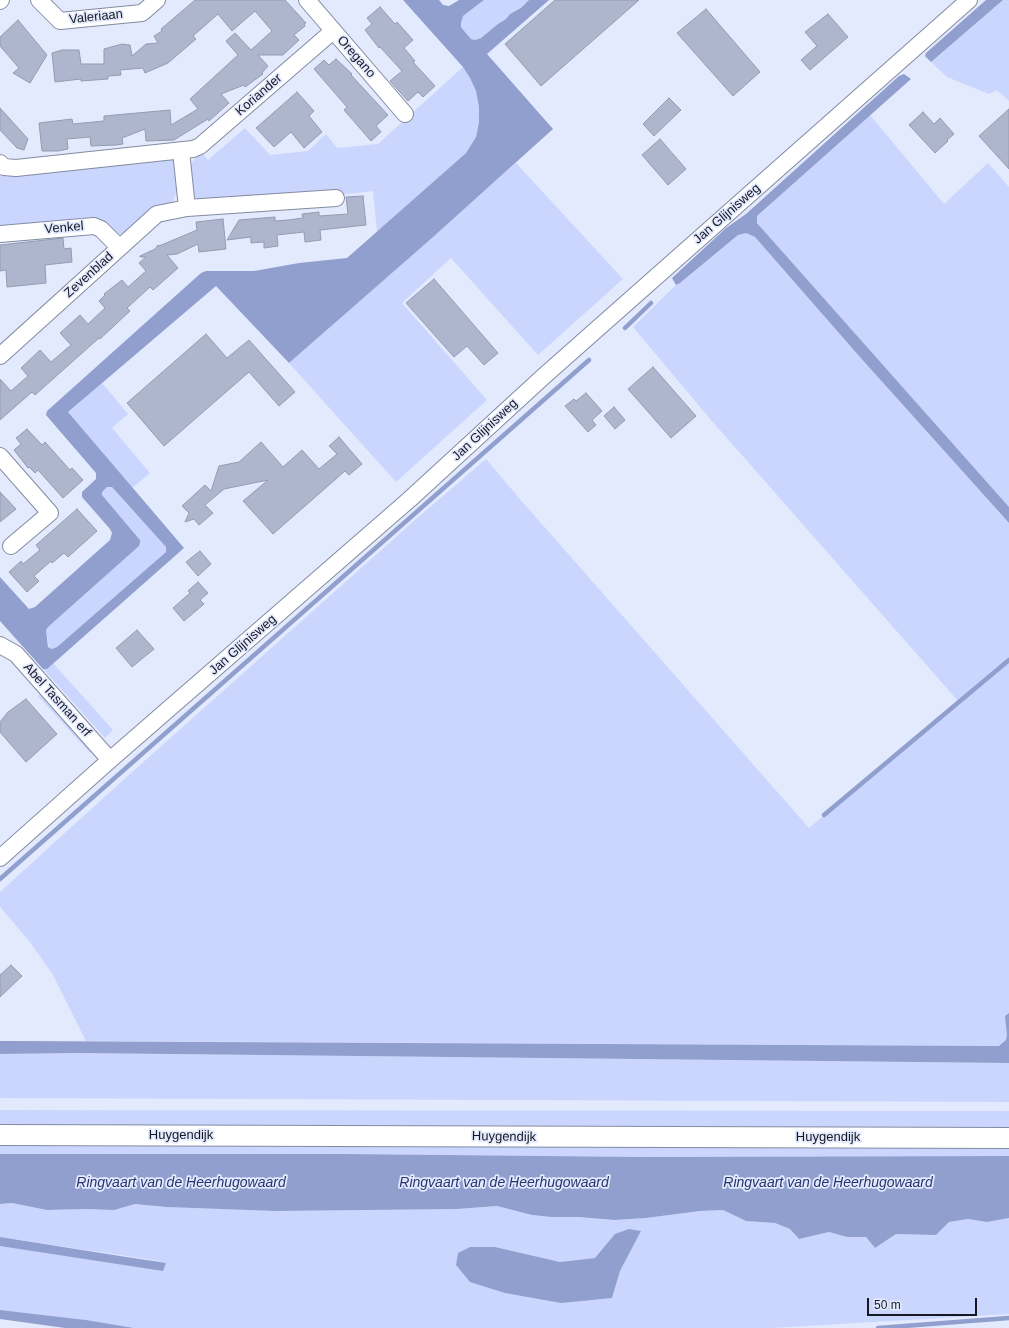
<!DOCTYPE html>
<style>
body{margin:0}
#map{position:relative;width:1009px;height:1328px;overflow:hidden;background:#e3eafe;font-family:Arial,sans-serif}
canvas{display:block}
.scale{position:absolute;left:867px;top:1298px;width:110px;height:18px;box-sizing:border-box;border:2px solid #161922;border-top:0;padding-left:5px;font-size:12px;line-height:14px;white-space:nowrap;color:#161922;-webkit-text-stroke:3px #e3eafe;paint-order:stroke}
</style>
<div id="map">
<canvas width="1009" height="1328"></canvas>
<div class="scale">50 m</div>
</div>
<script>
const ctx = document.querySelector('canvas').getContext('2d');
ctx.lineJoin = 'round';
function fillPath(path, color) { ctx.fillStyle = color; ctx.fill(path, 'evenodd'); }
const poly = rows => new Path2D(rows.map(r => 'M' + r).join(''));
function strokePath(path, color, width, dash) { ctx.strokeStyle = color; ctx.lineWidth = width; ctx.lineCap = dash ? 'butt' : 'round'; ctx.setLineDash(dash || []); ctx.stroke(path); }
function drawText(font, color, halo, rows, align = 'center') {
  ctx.font = font + ' Arial,sans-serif'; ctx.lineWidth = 3.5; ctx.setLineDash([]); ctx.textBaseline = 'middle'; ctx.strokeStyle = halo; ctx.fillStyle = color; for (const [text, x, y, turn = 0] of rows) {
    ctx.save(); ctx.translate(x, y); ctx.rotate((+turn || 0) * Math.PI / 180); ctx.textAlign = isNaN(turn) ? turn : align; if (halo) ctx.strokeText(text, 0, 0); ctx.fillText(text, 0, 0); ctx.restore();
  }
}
const green = poly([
 [484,0,529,0,521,8,510,14,506,19,498,24,481,38,475,40,471,39,465,32,461,27,461,23,463,16],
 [1003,0,1009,0,1009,101,997,90,989,94,947,77,931,62],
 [463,67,470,78,476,91,479,107,479,122,476,137,466,153,377,232,373,191,339,195,201,203,192,194,190,168,192,162,197,157,202,153,208,160,245,128,270,155,308,151,326,134,337,148,378,144],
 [870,115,944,204,988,163,1009,187,1009,507,757,223,757,216],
 [177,158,179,187,172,203,157,205,125,233,115,235,102,220,94,217,0,228,0,172],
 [516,163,623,279,538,355,451,258,402,303,487,400,396,482,289,363],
 [746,233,755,237,859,356,1009,523,1009,1046,86,1041,53,975,30,942,0,907,0,892,131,773,415,520,486,459,519,498,809,828,959,702,711,420,633,327,676,285,680,283,738,235],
 [102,383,128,414,112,428,150,473,132,488,68,412],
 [107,487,112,487,166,547,166,552,57,647,52,649,49,647,46,630,48,627,139,546,140,543,140,540,102,495,102,492],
 [53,663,113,730,105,738,43,669,47,669],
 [42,692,94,749,90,753,38,696],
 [77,1053,1009,1063,1009,1102,0,1098,0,1054],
 [0,1110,1009,1111,1009,1128,0,1127],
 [0,1140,1009,1143,1009,1156,645,1157,345,1154,0,1154],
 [12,1203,47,1210,86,1209,114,1210,135,1204,166,1207,275,1211,457,1209,497,1206,532,1215,551,1217,578,1217,615,1220,646,1218,700,1211,723,1210,746,1221,775,1223,790,1229,799,1239,829,1232,847,1237,866,1237,875,1248,896,1234,936,1235,949,1222,968,1219,987,1222,1009,1218,1009,1314,772,1328,134,1328,86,1320,0,1310,0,1246,166,1262,0,1237,0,1204],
 [641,1231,620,1271,612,1298,470,1247,495,1247,560,1262,595,1258]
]);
const water = poly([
 [403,0,439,0,443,5,449,6,459,0,484,0,463,16,461,23,461,27,465,32,471,39,475,40,481,38,498,24,506,19,510,14,521,8,529,0,549,0,487,54,553,129,433,237,289,363,216,286,68,412,184,548,47,669,43,669,0,621,0,577,29,609,35,607,110,540,112,533,110,529,82,497,82,492,96,479,96,473,46,415,47,411,201,273,206,271,254,271,299,263,347,258,466,153,476,137,479,122,479,107,476,91,470,78,463,67],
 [107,487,112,487,166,547,166,552,57,647,52,649,48,647,46,630,48,627,139,546,140,543,140,540,102,495,102,492],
 [986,0,1003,0,931,62,925,56,926,53],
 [904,74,911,79,757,216,757,223,1009,507,1009,523,859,356,755,237,746,233,738,235,680,283,676,285,672,278,726,228,746,214,899,76],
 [1009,1013,1009,1063,77,1053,0,1054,0,1041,15,1041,999,1046,1006,1040,1007,1035,1005,1016],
 [0,1154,345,1154,645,1157,1009,1156,1009,1218,987,1222,968,1219,949,1222,936,1235,896,1234,875,1248,866,1237,847,1237,829,1232,799,1239,790,1229,775,1223,746,1221,723,1210,700,1211,646,1218,615,1220,578,1217,551,1217,532,1215,497,1206,457,1209,275,1211,166,1207,135,1204,114,1210,86,1209,47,1210,12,1203,0,1204],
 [629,1229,641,1231,620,1271,612,1298,561,1303,505,1293,470,1282,456,1265,458,1253,470,1247,495,1247,560,1262,595,1258,615,1234],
 [0,1237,120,1256,166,1263,163,1271,0,1246],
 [0,1310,86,1320,134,1328,65,1328,0,1319]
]);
const stream = poly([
 [625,328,651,303],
 [824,815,1009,660],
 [0,879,589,360],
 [878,1328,1009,1318]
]);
const building = poly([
 [195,0,285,0,306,23,304,24,305,26,294,35,299,40,283,55,258,55,268,66,262,73,263,74,245,87,244,85,221,94,229,103,209,121,208,119,174,140,146,141,145,129,122,138,123,144,116,145,91,146,90,137,67,139,68,149,58,151,42,151,39,123,72,119,73,124,104,121,104,116,170,110,171,125,198,109,190,99,238,55,226,41,235,33,251,50,272,31,255,11,232,31,218,14,193,36,196,39,168,63,145,73,143,68,120,70,121,75,108,76,108,79,81,81,81,79,55,82,52,53,62,50,79,50,81,64,104,64,104,49,122,44,130,45,132,56,146,44,158,43,154,36,162,31,161,29,195,0],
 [555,0,639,0,541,86,505,44,555,0],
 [380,7,395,24,397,22,413,40,404,48,415,61,413,62,435,86,423,97,418,92,408,101,390,81,402,71,380,47,379,48,365,30,372,24,367,18,380,7],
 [706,9,760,72,733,96,677,33,706,9],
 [828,14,848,37,810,70,801,60,817,46,805,32,828,14],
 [18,20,47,55,30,83,13,73,19,68,0,46,0,37,18,20],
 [336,59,352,74,351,75,388,115,376,126,381,132,371,141,344,110,347,107,314,69,324,60,329,65,336,59],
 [297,92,314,111,309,116,322,132,304,148,291,132,274,147,256,128,297,92],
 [669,98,681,110,654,136,643,124,669,98],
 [0,108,28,139,24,150,17,148,0,130,0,108],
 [1009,109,1009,169,979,136,1009,109],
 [923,112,934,124,940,118,954,134,947,140,948,141,935,153,909,125,923,112],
 [660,139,686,169,668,185,642,155,660,139],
 [363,196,366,225,320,230,321,240,305,242,304,232,277,235,278,246,264,248,264,242,251,243,251,237,227,240,239,220,275,217,275,221,288,220,303,218,302,214,319,212,319,216,348,214,346,197,363,196],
 [223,219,226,249,199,252,198,244,177,254,167,255,178,268,153,290,150,287,127,308,130,311,100,339,99,338,35,395,32,392,0,420,0,379,11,391,28,376,21,368,40,350,51,362,71,345,60,333,80,315,88,324,105,308,99,301,105,295,104,294,122,280,128,287,146,271,139,263,146,257,140,257,140,256,155,249,158,245,159,246,197,230,196,222,223,219],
 [63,238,64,249,71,248,72,262,45,265,46,283,7,287,6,270,0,271,0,245,63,238],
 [434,279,498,353,484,365,467,346,454,357,406,303,434,279],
 [206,334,227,358,249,340,295,392,279,406,249,372,164,446,127,403,206,334],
 [653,367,696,416,671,438,628,389,653,367],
 [586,393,602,411,592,420,596,425,588,432,565,406,574,399,576,401,586,393],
 [614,407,625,420,615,429,604,416,614,407],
 [27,429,42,445,45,442,70,470,72,468,83,480,63,498,38,470,35,473,29,467,28,468,14,450,21,444,16,438,27,429],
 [339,437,362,464,349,475,345,471,273,534,243,501,268,480,224,489,205,505,213,513,199,525,194,519,185,522,189,513,182,506,205,485,211,491,219,466,239,462,261,442,283,467,302,450,319,469,337,454,329,446,339,437],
 [0,492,16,509,0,522,0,492],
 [77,509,97,531,68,557,64,553,52,563,51,561,34,576,39,581,27,592,9,572,21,561,23,564,40,550,36,545,77,509],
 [200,551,211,564,198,576,186,562,200,551],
 [198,582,208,593,200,600,204,604,184,621,173,608,190,593,188,591,198,582],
 [137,630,154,649,132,667,116,648,137,630],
 [26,699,57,734,26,762,0,732,0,722,8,712,26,699],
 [11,965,22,976,0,997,0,975,11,965]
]);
const minor = poly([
 [39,0,60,21,142,13,157,0],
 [307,0,405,114],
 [0,1,1,0],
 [181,151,187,208],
 [0,163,4,167,16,168,193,149,200,146,333,31],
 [0,234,94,226,101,229,119,247],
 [0,356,157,214,187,208,336,198],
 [0,456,50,513,11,546],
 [0,645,16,654,110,760],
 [0,858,110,760,410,499,544,376,969,0]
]);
const major = poly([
 [0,1135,1009,1138]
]);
const streetNames = [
 ["Valeriaan",96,17,-6],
 ["Oregano",356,57,49],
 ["Koriander",259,95,-41],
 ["Jan Glijnisweg",727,214,-41],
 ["Venkel",64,228,-5],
 ["Zevenblad",89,275,-42],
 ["Jan Glijnisweg",485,430,-43],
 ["Jan Glijnisweg",243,645,-41],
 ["Abel Tasman erf",57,700,48],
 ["Huygendijk",181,1135],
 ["Huygendijk",504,1137,1],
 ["Huygendijk",828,1137]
];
const waterNames = [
 ["Ringvaart van de Heerhugowaard",181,1183],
 ["Ringvaart van de Heerhugowaard",504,1183],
 ["Ringvaart van de Heerhugowaard",828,1183]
];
fillPath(green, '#cad6fd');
fillPath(water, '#909fce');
strokePath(stream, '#909fce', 4.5);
fillPath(building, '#aeb6ce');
strokePath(building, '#939bb2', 1);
strokePath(minor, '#838ba1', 18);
strokePath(major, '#838ba1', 22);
strokePath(minor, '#fff', 16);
strokePath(major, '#fff', 20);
drawText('13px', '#161922', '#e3eafe', streetNames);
drawText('italic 14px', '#26336d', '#e3eafe', waterNames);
</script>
